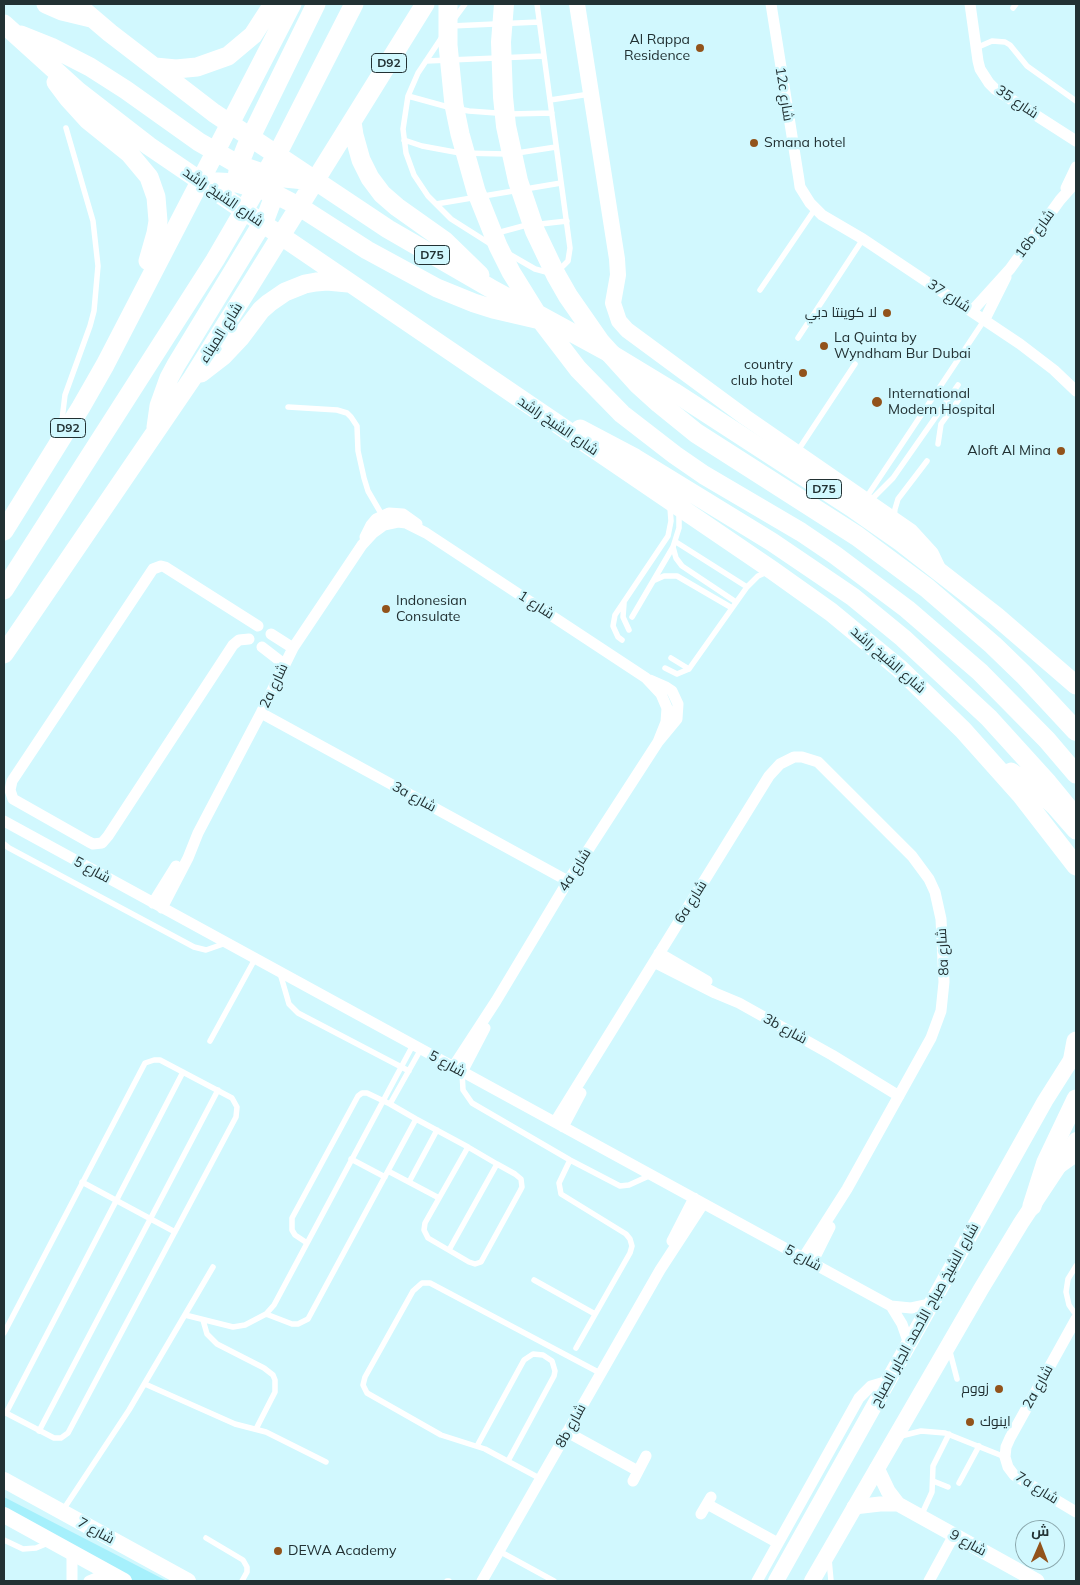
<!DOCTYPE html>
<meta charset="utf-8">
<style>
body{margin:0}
#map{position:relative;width:1080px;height:1585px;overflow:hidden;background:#d1f8fe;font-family:Mulish,Cairo,sans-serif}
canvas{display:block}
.frame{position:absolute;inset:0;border:5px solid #223133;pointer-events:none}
.north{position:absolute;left:1015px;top:1520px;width:50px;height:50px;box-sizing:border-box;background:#d1f8fe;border:1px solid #8ba8ad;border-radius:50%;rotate:1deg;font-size:14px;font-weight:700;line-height:20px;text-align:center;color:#223133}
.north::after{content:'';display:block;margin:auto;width:18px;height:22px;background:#92531b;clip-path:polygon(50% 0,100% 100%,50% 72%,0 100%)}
</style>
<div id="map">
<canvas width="1080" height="1585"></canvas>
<div class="frame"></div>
<div class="north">ش</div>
</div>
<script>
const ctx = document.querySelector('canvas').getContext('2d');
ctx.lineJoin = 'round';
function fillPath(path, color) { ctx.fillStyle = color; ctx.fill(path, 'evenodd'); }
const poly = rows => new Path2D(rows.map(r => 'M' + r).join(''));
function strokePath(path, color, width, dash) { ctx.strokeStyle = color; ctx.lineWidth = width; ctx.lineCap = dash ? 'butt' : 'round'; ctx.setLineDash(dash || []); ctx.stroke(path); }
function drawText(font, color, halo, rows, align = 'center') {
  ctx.font = font + ' Mulish,Cairo,sans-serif'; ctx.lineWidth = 5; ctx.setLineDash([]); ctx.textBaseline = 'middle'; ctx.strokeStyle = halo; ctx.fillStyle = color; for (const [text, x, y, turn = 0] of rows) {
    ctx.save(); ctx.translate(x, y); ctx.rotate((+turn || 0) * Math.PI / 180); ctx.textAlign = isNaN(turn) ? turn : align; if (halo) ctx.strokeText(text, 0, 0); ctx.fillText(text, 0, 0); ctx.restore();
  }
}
const green = poly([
 [4,1497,167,1581,132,1581,4,1508]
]);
const service = poly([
 [537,4,570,248,568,261,559,270],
 [1013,8,1016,4],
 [454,19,465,4],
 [451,26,539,22],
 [442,37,418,73,408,96,403,129,406,153,414,175,428,196,451,219,492,245],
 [976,48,992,41,1005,42,1010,45,1027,66,1076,101],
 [426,61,544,56],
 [408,96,448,107,469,111,510,114,552,113],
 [550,100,590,94],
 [404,140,422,146,460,153,507,154],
 [517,153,556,147],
 [436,204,561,183],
 [497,233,523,226,567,221],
 [509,254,535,269,550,273],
 [760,290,815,209],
 [798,338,863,239],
 [288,407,337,410,347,413,351,417,357,426,358,451,364,478,368,491,382,515],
 [61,428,65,395,90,326,94,311,98,266,93,221,66,128],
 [938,444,941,424,965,391],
 [797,452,855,364],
 [866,498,985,319],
 [870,501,893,478,958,385],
 [894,518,895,509,898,499,927,461],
 [676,542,747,587],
 [673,547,676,558,682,566,736,602],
 [655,580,664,576,677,576,732,608],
 [624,603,623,617,629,630],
 [632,617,673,547,679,528,679,513],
 [622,640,618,637,613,626,615,615,668,536,671,521,670,507],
 [671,658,689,669],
 [665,668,677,674,689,669,747,587,758,576,767,572],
 [4,844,9,848,194,947,206,950,226,943],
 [280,973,289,1004,298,1013,409,1071],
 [210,1041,255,959],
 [462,1072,463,1090,472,1103,570,1160,620,1186,629,1185,651,1175],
 [390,1104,421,1049],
 [351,1159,385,1177],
 [570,1160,559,1183,561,1194,626,1234,630,1239,632,1246,630,1253,576,1348],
 [388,1171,439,1198],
 [82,1182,175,1232],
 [409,1182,437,1130],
 [307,1243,295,1235,292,1230,292,1218,358,1096,362,1093,367,1093,390,1104,416,1119,468,1147,497,1164,515,1174,521,1179,522,1187,520,1191,481,1262,475,1264,469,1262,428,1238,424,1230,425,1223,468,1147],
 [449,1250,497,1164],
 [1076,1266,1068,1279,1066,1292,1069,1305,1076,1315],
 [534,1280,595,1314],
 [266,1314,292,1324,298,1324,308,1319,416,1119],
 [185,1315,233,1327,245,1325,266,1314,274,1305,413,1045],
 [203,1320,207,1334,217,1344,264,1368,273,1375,275,1380,275,1392,256,1429],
 [4,1333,145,1063,154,1060,160,1060,232,1098,237,1107,236,1117,68,1433,61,1438,54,1438,4,1412],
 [950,1352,957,1379],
 [145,1384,235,1424,266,1432,326,1462],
 [6,1413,183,1072],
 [39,1431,218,1090],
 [901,1436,921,1431,945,1433,1005,1457],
 [477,1446,524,1360,533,1354,543,1355,552,1361,555,1371,554,1376,508,1461],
 [541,1479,485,1449,441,1435,367,1393,363,1385,365,1377,413,1291,422,1283,430,1283,600,1373],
 [933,1481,948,1487],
 [959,1483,979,1446],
 [63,1510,129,1410,213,1267],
 [921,1516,932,1492,933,1466,949,1434],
 [206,1538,243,1560,247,1567,247,1572,242,1581],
 [4,1540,23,1549,36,1548,48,1543],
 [499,1551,554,1581],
 [829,1559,831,1581],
 [447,1581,449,1581]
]);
const minor = poly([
 [771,4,799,180,800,187,810,203,822,215,863,239,1020,344,1054,370,1076,391],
 [970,4,978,61,980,69,989,83,995,89,1076,141],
 [1066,188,1076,167],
 [972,311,1010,269,1060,200,1076,182],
 [985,319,1006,277],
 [365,537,371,525,376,519,389,513,403,514,417,524],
 [271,634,293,648],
 [249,639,239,640,233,645,108,836,102,843,93,844,89,842,13,799,10,790,12,781,153,569,161,566,165,567,258,626],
 [262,647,284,664],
 [261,713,568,881],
 [4,821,891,1306,911,1308,930,1304],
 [153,903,176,866],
 [162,908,188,858,198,833,261,713,293,648,362,545,373,533,384,525,398,522,406,523,426,533,646,678,661,694,667,708,666,722,658,742],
 [659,953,707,981],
 [654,962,715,993,739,1003,832,1055,899,1096],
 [453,1067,496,1001,568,881,658,742,677,719,678,704,672,691,666,687,650,680],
 [462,1072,485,1028],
 [555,1122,769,776,780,764,794,757,802,757,818,762,912,856,929,879,935,892,941,919,944,982,941,1011,931,1038,847,1189,803,1258],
 [563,1127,581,1093],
 [672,1241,694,1198],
 [812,1263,830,1227],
 [891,1306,902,1324,909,1344],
 [1076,1319,1010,1438,1006,1447,1005,1457,1008,1467,1014,1475,1076,1512],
 [567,1432,638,1471],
 [633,1481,646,1456],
 [707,1504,778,1543],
 [701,1514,711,1497],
 [72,1552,72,1581],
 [89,1581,108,1573],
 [482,1581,660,1270,703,1204],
 [757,1581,859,1398,871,1386,888,1381],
 [929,1581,954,1535]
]);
const tertiary = poly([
 [877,1468,888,1491,898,1504,1037,1581],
 [854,1507,880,1504,898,1504]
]);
const secondary = poly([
 [577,4,617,259,618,275,613,303,619,321,627,330,745,417,910,531,931,554,940,573],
 [4,1480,188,1581],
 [4,1515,124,1581],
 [776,1581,1045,1101,1076,1052],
 [812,1581,981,1289,1021,1223,1076,1140]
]);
const primary = poly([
 [46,4,62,11,91,18],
 [76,4,110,33,214,113,388,229,490,288,613,355,674,392,851,507,901,542,996,616,1076,685],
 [448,4,448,45,454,105,460,134,476,191,498,246,511,272,542,322,578,369,622,414,675,455,704,475,801,532,835,555,907,609,980,672,1047,740,1076,774],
 [4,24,78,91,149,146,772,570,831,612,900,669,963,730,1021,795,1076,866],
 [21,35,51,47,90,67,126,90,199,142,239,165,274,177,315,181],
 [155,67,176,69,197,67,228,56,253,35,273,4],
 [56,82,68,98,88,120,129,153,149,177,156,197,158,221,156,233,148,261],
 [352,122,354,135,361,160,370,178,382,194,397,207,445,241,480,275],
 [237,177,239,165,246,147,316,4],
 [200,181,237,183,273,193,300,207,367,250,437,288,474,303,493,309,536,319],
 [201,373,223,356,240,338,261,310,269,303,285,292,305,284,316,282,327,281,348,283],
 [156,427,159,406,169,378,176,365,266,217,272,201,274,182],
 [580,429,635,458,772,542,853,597,903,638,989,718,1048,783,1076,817],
 [4,531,81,407,105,365,292,4],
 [4,590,215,260,282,145,354,4],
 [4,654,193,377,425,4],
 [1011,772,1041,793,1055,806,1076,830],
 [1073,1057,1076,1041],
 [1059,1164,1076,1152],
 [1032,1206,1046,1162,1076,1099]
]);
const trunk = poly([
 [504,4,501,42,503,97,506,126,518,181,535,231,556,275,568,296,600,342,638,384,659,403,696,433,857,536,927,588,993,645,1024,675,1076,731]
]);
const markers = [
 [700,48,5,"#92531b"],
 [754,143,5,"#92531b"],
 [887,313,5,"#92531b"],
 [824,346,5,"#92531b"],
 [803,373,5,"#92531b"],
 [877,402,6,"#92531b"],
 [1061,451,5,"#92531b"],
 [386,609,5,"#92531b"],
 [999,1389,5,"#92531b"],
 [970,1422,5,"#92531b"],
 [278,1551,5,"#92531b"]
];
const shields = [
 [389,63,35],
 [432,255,35],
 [68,428,35],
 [824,489,35]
];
const shieldNames = [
 ["D92",389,63],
 ["D75",432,255],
 ["D92",68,428],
 ["D75",824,489]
];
const poiNames = [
 ["Al Rappa",690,40,"right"],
 ["Residence",690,56,"right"],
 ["Smana hotel",764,143],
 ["لا كوينتا دبي",877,313,"right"],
 ["La Quinta by",834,338],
 ["Wyndham Bur Dubai",834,354],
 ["country",793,365,"right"],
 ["club hotel",793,381,"right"],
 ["International",888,394],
 ["Modern Hospital",888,410],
 ["Aloft Al Mina",1051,451,"right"],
 ["Indonesian",396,601],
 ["Consulate",396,617],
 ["زووم",989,1389,"right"],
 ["اينوك",980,1422],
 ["DEWA Academy",288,1551]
];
const streetNames = [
 ["12c شارع",784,94,81],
 ["شارع 35",1017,102,34],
 ["شارع الشيخ راشد",223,197,34],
 ["16b شارع",1035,234,-54],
 ["شارع 37",949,296,33],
 ["شارع الميناء",221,333,-58],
 ["شارع الشيخ راشد",558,426,34],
 ["شارع 1",536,605,33],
 ["شارع الشيخ راشد",888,660,41],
 ["2a شارع",274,686,-65],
 ["3a شارع",414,797,29],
 ["شارع 5",92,870,29],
 ["4a شارع",575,870,-58],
 ["6a شارع",691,902,-58],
 ["8a شارع",943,952,-93],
 ["3b شارع",785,1029,29],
 ["شارع 5",447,1064,29],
 ["شارع 5",803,1258,29],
 ["شارع الشيخ صباح الأحمد الجابر الصباح",925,1315,-61],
 ["2a شارع",1038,1387,-61],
 ["8b شارع",571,1426,-61],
 ["7a شارع",1037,1488,32],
 ["شارع 7",96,1531,29],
 ["شارع 9",968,1543,29]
];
fillPath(green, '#a6f0fc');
strokePath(service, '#fff', 5.5);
strokePath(minor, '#fff', 11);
strokePath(tertiary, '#fff', 15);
strokePath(secondary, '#fff', 16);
strokePath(primary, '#fff', 19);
strokePath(trunk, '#fff', 20);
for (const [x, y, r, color] of markers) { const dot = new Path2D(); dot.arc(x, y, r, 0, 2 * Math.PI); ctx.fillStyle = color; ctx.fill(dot); strokePath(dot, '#d1f8fe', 2); }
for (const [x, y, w] of shields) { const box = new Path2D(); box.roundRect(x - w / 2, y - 9.5, w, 19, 4); ctx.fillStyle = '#d1f8fe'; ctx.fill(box); strokePath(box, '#223133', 1); }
drawText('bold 12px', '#223133', null, shieldNames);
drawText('14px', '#223133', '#d1f8fe', poiNames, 'left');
drawText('14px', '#223133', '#d1f8fe', streetNames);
</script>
